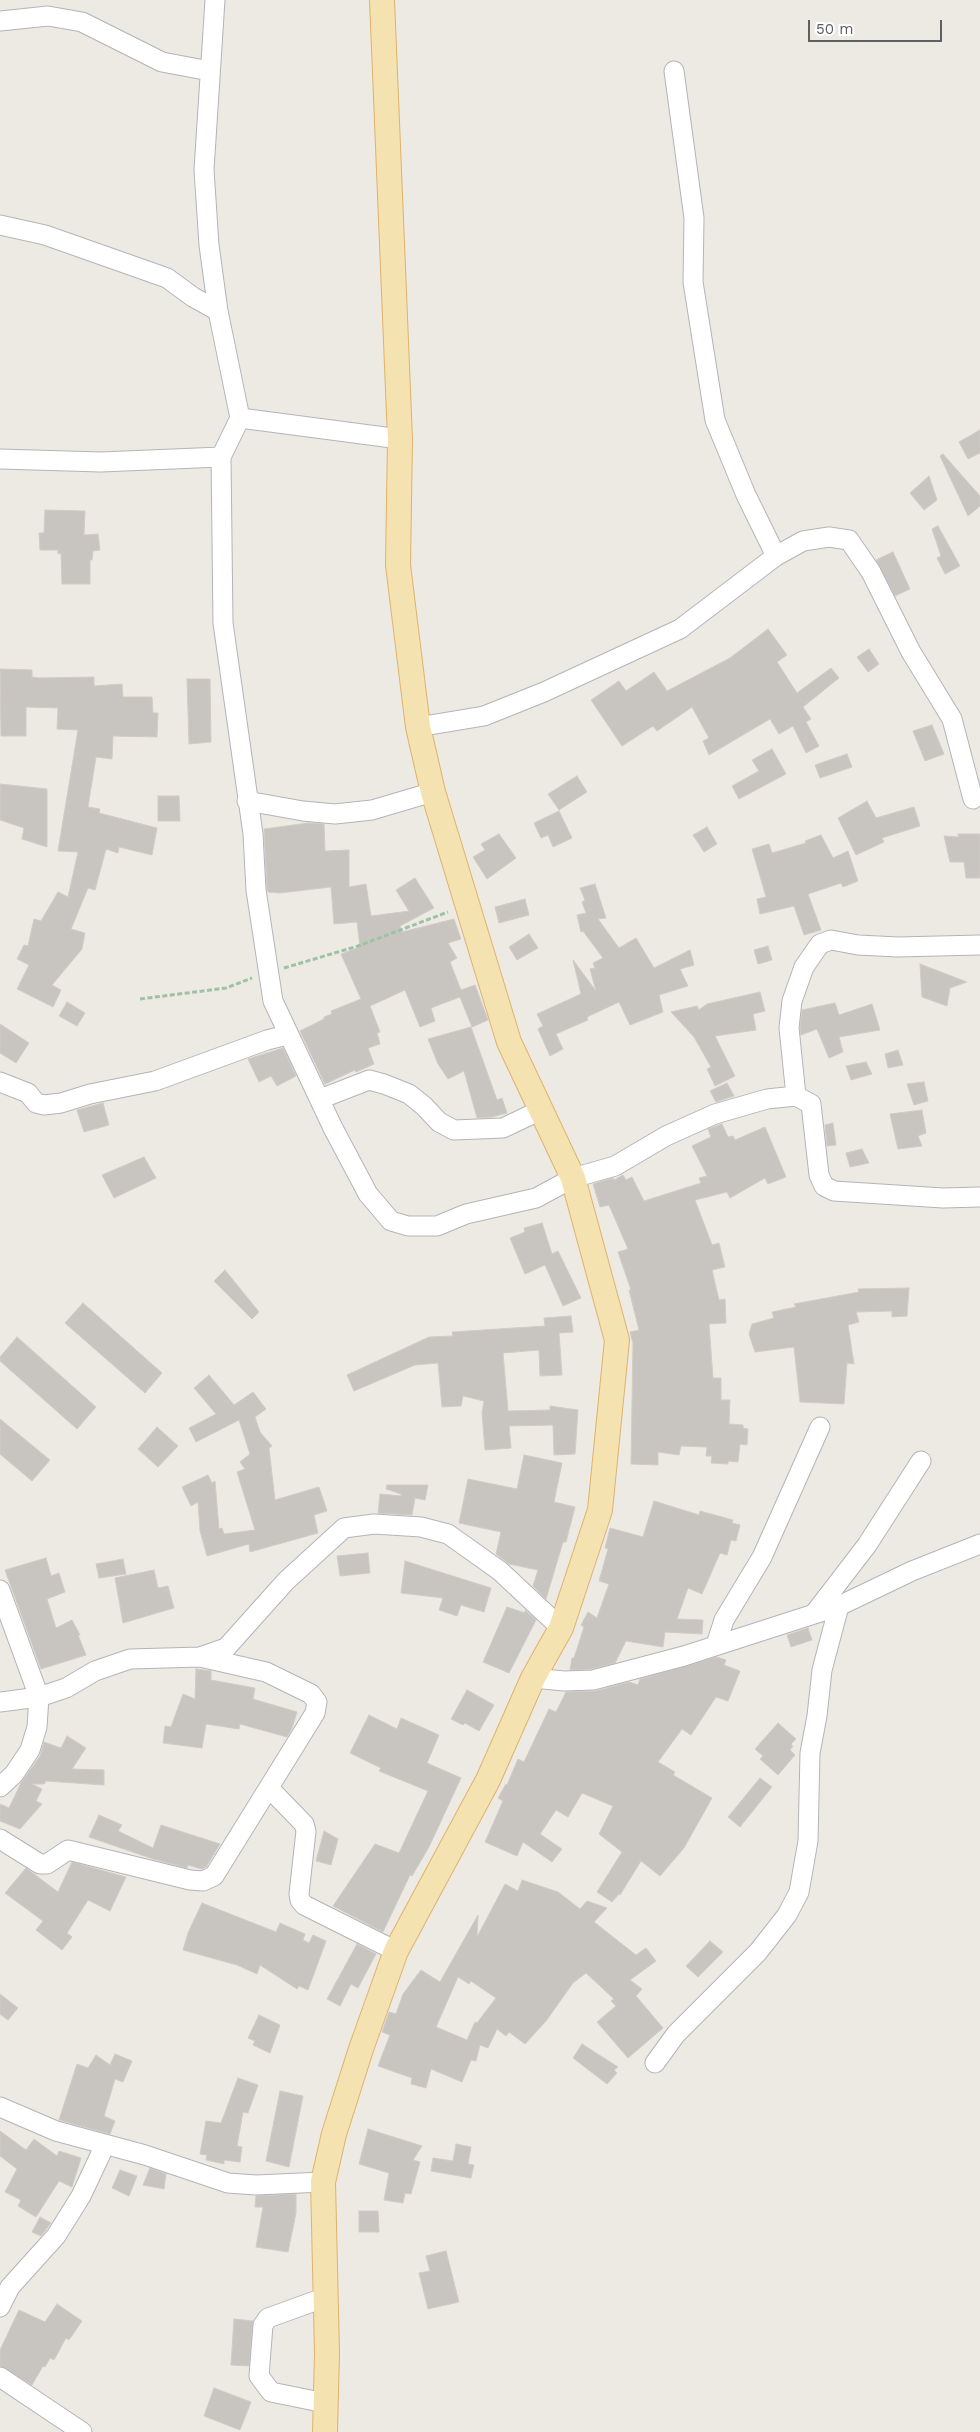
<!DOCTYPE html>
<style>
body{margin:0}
#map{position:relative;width:980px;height:2432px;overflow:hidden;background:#edeae4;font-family:"Work Sans",sans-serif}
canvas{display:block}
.scale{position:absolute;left:808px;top:20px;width:134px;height:22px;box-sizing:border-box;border:2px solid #5c6063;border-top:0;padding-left:6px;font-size:15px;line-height:18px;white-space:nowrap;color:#5c6063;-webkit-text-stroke:4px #fff;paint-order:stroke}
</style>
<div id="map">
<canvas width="980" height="2432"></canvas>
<div class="scale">50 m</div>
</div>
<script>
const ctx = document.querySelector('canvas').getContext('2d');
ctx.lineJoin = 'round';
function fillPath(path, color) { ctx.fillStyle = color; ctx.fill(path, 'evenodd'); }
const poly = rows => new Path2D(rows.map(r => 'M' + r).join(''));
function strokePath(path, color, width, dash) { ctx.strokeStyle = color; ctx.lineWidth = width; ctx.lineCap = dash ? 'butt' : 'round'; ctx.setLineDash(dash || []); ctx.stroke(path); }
const building = poly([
 [980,430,980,453,968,459,959,442,980,430],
 [943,454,980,496,980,506,968,516,940,456,943,454],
 [929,476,937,500,924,510,910,493,929,476],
 [45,510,85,511,84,535,98,534,100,550,93,551,92,560,90,560,90,584,62,584,61,553,58,554,58,550,40,550,39,533,44,533,45,510],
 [938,526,960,566,945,574,937,558,941,556,932,529,938,526],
 [893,552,910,589,895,596,876,560,893,552],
 [768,629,787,655,777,662,797,693,831,668,839,678,803,707,811,719,806,722,819,746,806,753,793,726,779,734,770,719,709,755,703,741,709,738,692,707,657,731,653,726,622,746,591,700,619,681,626,691,654,672,667,691,730,658,768,629],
 [869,649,879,664,868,672,857,657,869,649],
 [0,669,32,670,32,677,39,678,94,677,94,686,122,684,123,697,152,697,153,713,158,713,157,737,113,736,112,759,96,757,88,807,100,809,99,813,157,828,152,855,119,847,118,853,106,849,95,890,88,888,71,929,85,933,82,949,52,985,61,990,53,1007,17,989,29,965,17,959,24,945,28,946,34,919,41,921,58,892,68,897,78,852,58,851,78,730,57,729,58,708,26,707,26,736,1,736,0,669],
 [187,679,210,679,211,742,189,744,187,679],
 [932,725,944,754,925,761,913,731,932,725],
 [772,749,786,774,739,799,732,786,759,771,752,760,772,749],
 [847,754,852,767,820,778,815,765,847,754],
 [577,776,587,792,559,810,548,794,577,776],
 [0,784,47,789,47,847,22,839,24,828,0,820,0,784],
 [158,796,179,796,180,821,158,821,158,796],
 [867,801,876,818,914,807,920,826,882,838,884,842,856,855,838,818,867,801],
 [559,811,572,838,553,847,548,835,541,838,534,823,559,811],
 [308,823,324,824,325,851,349,850,349,887,366,884,371,916,409,911,396,890,415,878,434,908,400,926,402,932,454,919,461,939,448,943,457,958,450,962,461,990,475,985,488,1020,472,1027,460,997,431,1008,435,1021,420,1027,405,990,370,1006,380,1032,377,1033,380,1044,368,1048,374,1064,356,1072,355,1070,325,1084,300,1031,324,1019,324,1017,332,1014,331,1011,361,999,341,954,360,947,357,922,334,924,331,887,280,893,268,892,267,889,264,829,308,823],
 [707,827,717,844,704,852,693,835,707,827],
 [499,834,516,858,487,879,473,857,485,850,481,844,499,834],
 [958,834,980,834,980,878,966,878,964,862,950,862,944,836,959,837,958,834],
 [821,835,833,858,848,851,858,881,843,887,841,883,808,894,821,930,804,935,794,906,760,914,757,899,766,897,752,849,769,844,772,853,806,843,805,841,821,835],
 [595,884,606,918,598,919,619,948,636,938,654,968,690,950,694,965,680,969,688,986,659,995,663,1012,630,1025,619,1002,587,1017,588,1020,556,1034,563,1049,550,1056,538,1029,543,1026,537,1014,581,994,573,960,596,991,590,969,595,968,593,963,603,958,583,931,581,932,577,915,586,913,582,902,585,900,580,888,595,884],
 [525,899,529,915,499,923,495,907,525,899],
 [529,934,538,948,517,960,509,947,529,934],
 [768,946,772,960,758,964,754,950,768,946],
 [920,964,967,982,950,988,947,1006,922,997,920,964],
 [760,992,765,1011,753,1014,756,1030,715,1036,735,1076,715,1086,707,1069,711,1067,694,1037,671,1012,697,1006,699,1010,707,1004,760,992],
 [67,1002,85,1013,77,1026,59,1016,67,1002],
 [835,1003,839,1015,872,1004,880,1030,839,1037,843,1052,829,1058,817,1029,801,1035,800,1028,802,1010,835,1003],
 [0,1024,29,1043,16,1063,0,1053,0,1024],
 [471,1027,497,1100,502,1098,507,1113,492,1117,477,1118,464,1071,448,1079,438,1064,428,1039,471,1027],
 [283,1048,296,1076,277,1086,271,1076,259,1082,248,1059,283,1048],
 [898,1050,903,1065,888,1068,885,1054,898,1050],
 [866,1062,872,1074,851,1080,846,1066,866,1062],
 [924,1082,928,1101,914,1105,907,1084,924,1082],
 [727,1083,734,1096,716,1102,710,1091,727,1083],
 [103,1103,109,1125,84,1132,77,1110,103,1103],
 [922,1110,926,1133,918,1136,922,1146,898,1149,890,1114,922,1110],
 [833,1123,836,1145,827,1146,825,1125,833,1123],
 [722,1124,728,1137,733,1136,735,1140,765,1127,786,1177,768,1184,765,1178,730,1198,727,1192,695,1200,712,1245,719,1243,725,1267,712,1270,719,1300,725,1299,726,1323,709,1324,713,1378,721,1378,721,1400,730,1400,729,1424,743,1425,743,1428,748,1429,747,1445,740,1444,738,1462,728,1461,728,1464,711,1463,712,1456,706,1456,707,1447,681,1446,679,1455,658,1452,658,1465,631,1464,633,1343,630,1332,639,1330,629,1290,631,1290,618,1252,628,1249,609,1205,600,1207,593,1184,613,1178,614,1180,623,1175,626,1180,632,1177,644,1201,701,1183,699,1178,707,1176,692,1146,711,1137,708,1129,722,1124],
 [862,1149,869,1163,850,1167,846,1153,862,1149],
 [144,1157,156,1178,114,1198,102,1175,144,1157],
 [542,1223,552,1254,558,1251,581,1298,563,1306,545,1265,525,1274,510,1238,525,1232,524,1228,542,1223],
 [225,1270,259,1312,252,1319,214,1281,225,1270],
 [909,1288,907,1316,892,1317,892,1311,856,1312,859,1322,848,1325,854,1364,847,1363,844,1404,800,1402,794,1347,755,1352,749,1334,752,1324,774,1318,772,1312,796,1307,794,1304,859,1292,858,1289,909,1288],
 [83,1303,162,1373,145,1393,65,1323,83,1303],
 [571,1316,573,1332,559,1333,562,1375,540,1376,539,1350,503,1353,508,1411,550,1410,550,1406,578,1410,575,1454,554,1455,553,1425,509,1426,511,1448,485,1450,482,1413,484,1401,463,1396,461,1406,442,1407,438,1363,415,1365,354,1391,347,1375,429,1337,453,1336,452,1332,545,1326,544,1318,571,1316],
 [17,1337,96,1407,77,1429,0,1361,0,1357,17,1337],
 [209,1375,234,1405,253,1392,266,1409,255,1417,260,1432,272,1446,269,1448,275,1500,319,1487,327,1511,314,1515,318,1533,250,1552,249,1544,207,1556,200,1531,198,1502,191,1506,182,1487,208,1475,212,1483,215,1481,219,1529,222,1528,224,1534,255,1530,237,1472,245,1469,240,1462,250,1454,239,1420,196,1442,189,1428,216,1414,194,1388,209,1375],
 [0,1419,50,1460,32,1481,0,1454,0,1419],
 [157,1427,178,1446,158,1467,138,1449,157,1427],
 [524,1455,562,1463,554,1502,575,1507,566,1542,563,1542,546,1599,533,1586,538,1570,509,1564,496,1554,501,1532,459,1523,468,1479,517,1489,524,1455],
 [387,1485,428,1485,425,1500,415,1498,412,1515,378,1513,380,1494,401,1496,401,1494,386,1489,387,1485],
 [654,1501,699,1515,700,1511,733,1520,732,1523,740,1525,736,1541,731,1540,727,1555,720,1553,702,1594,688,1588,677,1619,703,1620,702,1634,665,1632,663,1647,626,1641,615,1663,591,1669,570,1670,572,1658,574,1658,584,1627,581,1625,588,1612,597,1618,609,1584,599,1581,608,1549,605,1548,610,1528,643,1537,654,1501],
 [368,1553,370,1573,340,1576,337,1556,368,1553],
 [46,1558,51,1576,59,1573,65,1592,47,1599,56,1628,72,1620,80,1635,78,1635,86,1655,41,1669,5,1570,46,1558],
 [123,1559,126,1574,99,1578,96,1564,123,1559],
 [405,1561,491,1588,484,1612,461,1605,457,1616,439,1610,443,1598,401,1593,405,1561],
 [154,1570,158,1588,168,1586,174,1608,123,1623,115,1578,154,1570],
 [507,1607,525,1613,525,1610,536,1620,509,1673,483,1662,507,1607],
 [808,1628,812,1640,791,1647,787,1635,808,1628],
 [717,1657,726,1660,724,1665,740,1671,728,1701,716,1697,691,1735,682,1729,658,1762,675,1772,673,1775,712,1798,684,1848,660,1876,641,1861,620,1895,619,1894,612,1902,597,1892,622,1852,599,1834,613,1806,582,1793,568,1817,556,1810,540,1834,562,1849,552,1862,523,1842,517,1856,485,1842,503,1801,498,1798,506,1784,507,1785,518,1759,524,1762,549,1709,556,1712,566,1692,596,1691,629,1682,638,1685,640,1679,717,1657],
 [196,1669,211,1671,211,1680,255,1688,253,1699,297,1712,292,1728,287,1737,240,1724,239,1729,206,1724,202,1748,163,1743,165,1726,171,1727,183,1694,195,1699,196,1669],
 [467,1690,494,1705,479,1731,465,1723,463,1725,451,1719,467,1690],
 [369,1715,397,1729,401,1718,439,1735,427,1763,461,1778,429,1847,412,1876,410,1875,383,1932,333,1906,375,1844,399,1853,428,1791,379,1771,381,1768,350,1753,369,1715],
 [778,1723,796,1739,791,1744,793,1746,790,1750,795,1755,778,1775,760,1759,763,1756,755,1749,778,1723],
 [67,1736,86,1748,72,1769,104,1770,104,1785,46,1781,44,1784,32,1784,42,1789,36,1801,42,1804,20,1829,0,1821,0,1804,9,1808,21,1783,40,1756,44,1742,61,1748,67,1736],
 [760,1778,772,1787,740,1827,728,1817,760,1778],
 [99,1815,122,1825,118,1831,153,1848,161,1825,220,1844,206,1867,202,1869,188,1865,187,1868,153,1859,89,1837,99,1815],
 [324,1831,338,1839,331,1865,316,1861,324,1831],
 [72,1862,126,1877,110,1911,88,1900,67,1933,72,1937,62,1950,36,1930,43,1921,5,1893,26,1868,58,1892,72,1862],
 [522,1880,558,1892,580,1909,587,1901,607,1908,594,1922,636,1955,646,1948,656,1961,630,1980,642,1989,636,1996,663,2028,628,2058,597,2022,616,2006,611,2001,614,1999,586,1973,573,1983,546,2021,525,2044,509,2032,506,2036,497,2029,488,2048,480,2045,476,2061,471,2060,462,2082,431,2069,426,2088,411,2084,412,2078,378,2066,390,2035,382,2032,389,2012,396,2014,403,1994,421,1970,440,1982,478,1915,477,1937,505,1884,518,1891,522,1880],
 [458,1977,469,1984,471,1981,496,1998,477,2023,475,2022,467,2040,436,2027,458,1977],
 [202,1903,276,1932,280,1923,305,1934,303,1940,309,1943,313,1935,326,1941,308,1990,299,1986,297,1989,260,1965,257,1974,237,1965,183,1950,188,1933,202,1903],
 [710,1941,723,1952,698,1977,686,1966,710,1941],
 [357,1944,376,1954,358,1988,351,1984,340,2006,327,1999,357,1944],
 [0,1994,18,2008,8,2020,0,2014,0,1994],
 [259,2015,280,2025,270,2053,253,2045,255,2041,248,2038,259,2015],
 [582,2044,618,2067,614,2070,617,2073,607,2084,573,2058,582,2044],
 [115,2054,132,2061,123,2082,115,2079,104,2116,115,2121,110,2134,59,2120,77,2064,88,2068,96,2055,110,2065,115,2054],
 [238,2078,258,2085,248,2113,243,2112,237,2146,242,2147,240,2162,224,2160,224,2164,206,2160,207,2155,200,2154,206,2121,221,2123,238,2078],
 [280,2091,303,2096,289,2167,266,2161,280,2091],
 [368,2129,422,2146,413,2160,420,2162,411,2194,405,2193,403,2203,384,2200,389,2173,359,2164,368,2129],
 [0,2131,26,2150,34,2139,57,2156,59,2151,81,2158,72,2187,59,2181,36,2217,18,2206,21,2200,5,2192,17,2169,0,2156,0,2131],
 [456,2144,471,2147,468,2164,474,2165,471,2178,431,2171,433,2158,453,2161,456,2144],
 [150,2168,166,2174,164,2189,143,2185,150,2168],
 [120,2170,137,2176,129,2196,112,2188,120,2170],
 [296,2194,296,2213,288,2252,256,2247,263,2207,255,2207,256,2196,296,2194],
 [359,2211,378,2211,379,2232,359,2232,359,2211],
 [40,2217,51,2223,41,2236,32,2232,40,2217],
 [446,2251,459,2302,428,2309,419,2273,430,2271,426,2256,446,2251],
 [57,2304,82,2321,69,2340,66,2338,54,2360,50,2358,45,2367,43,2366,32,2385,0,2366,0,2350,19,2310,45,2322,57,2304],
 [234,2319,253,2321,249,2366,231,2365,234,2319],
 [214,2388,251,2402,240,2430,204,2416,214,2388]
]);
const path = poly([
 [284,968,358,946,448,912],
 [140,999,226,988,252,978]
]);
const minor = poly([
 [215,0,204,170,209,245,218,311,240,418,221,457,223,623,253,834,256,890,273,1001,333,1128,368,1194,391,1221,408,1226,437,1226,466,1214,536,1198,573,1178,615,1166,666,1136,715,1114,767,1099,796,1096,811,1104,819,1175,824,1186,834,1191,943,1198,980,1197],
 [0,21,48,16,82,22,162,62,210,71],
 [674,71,694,218,693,282,715,420,746,495,776,556],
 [0,225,45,235,167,278,193,297,218,311],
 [240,418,400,439],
 [0,459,101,462,221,457],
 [418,727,484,716,544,692,680,629,776,556,803,541,829,537,849,540,871,572,911,652,952,719,973,799],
 [247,801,303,811,335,814,372,810,433,792],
 [0,1082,28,1093,36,1103,44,1105,61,1103,90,1094,155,1081,267,1040,287,1035],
 [796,1096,789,1028,792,1001,804,967,820,944,831,940,858,945,898,947,980,945],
 [320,1099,369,1080,384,1084,409,1094,424,1106,439,1122,454,1130,503,1128,541,1110],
 [0,1590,39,1697,37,1727,30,1750,14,1774,0,1787],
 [814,1614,867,1545,921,1461],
 [716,1645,724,1620,762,1557,820,1427],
 [533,1678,564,1681,593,1680,684,1656,839,1606,912,1571,980,1544],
 [0,1702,39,1697,66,1688,95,1671,130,1659,200,1657,226,1648,286,1581,344,1528,374,1524,421,1527,448,1534,500,1571,561,1628],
 [269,1788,304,1824,306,1831,299,1894,300,1900,304,1905,396,1951],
 [0,1839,40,1864,47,1864,68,1850,190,1880,203,1881,214,1876,315,1713,317,1702,311,1694,266,1672,200,1657],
 [655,2063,676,2034,758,1952,787,1915,799,1892,808,1841,810,1753,817,1716,822,1670,839,1606],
 [0,2107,56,2131,145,2155,228,2183,256,2185,323,2182],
 [0,2307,10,2287,56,2236,81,2196,105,2145],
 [0,2377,82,2432],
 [325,2403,271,2392,259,2376,263,2325,268,2318,326,2297]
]);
const major = poly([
 [325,2432,327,2353,323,2182,334,2134,361,2049,396,1951,488,1780,533,1678,561,1628,600,1510,617,1340,573,1178,509,1042,433,792,418,727,398,565,400,439,382,0]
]);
fillPath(building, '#c8c5c1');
strokePath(building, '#d1cbc4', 1);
strokePath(minor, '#b2b5b8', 21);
strokePath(major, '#e0b26a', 26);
strokePath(path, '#9ec2a4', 3, [5, 2.5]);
strokePath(minor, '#fff', 19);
strokePath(major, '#f5e2b1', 24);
</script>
